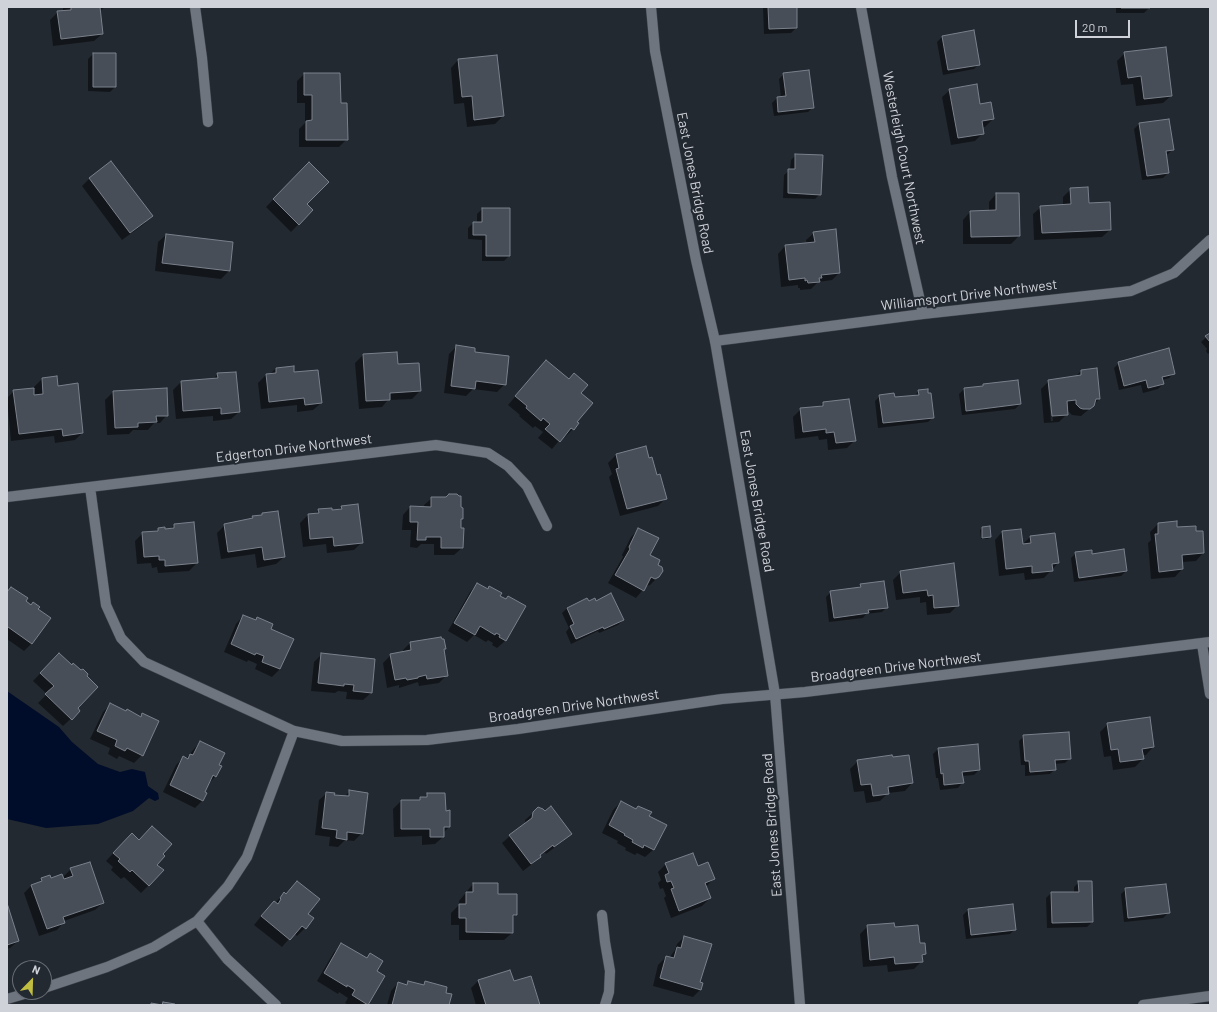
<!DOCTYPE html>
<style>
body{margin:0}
#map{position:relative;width:1217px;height:1012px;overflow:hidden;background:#232931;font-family:Barlow,sans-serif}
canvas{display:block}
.frame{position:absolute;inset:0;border:8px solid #cfd2d8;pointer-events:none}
.north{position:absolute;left:12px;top:960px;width:40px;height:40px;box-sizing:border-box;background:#232931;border:1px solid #686d74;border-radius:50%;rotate:23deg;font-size:11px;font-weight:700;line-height:16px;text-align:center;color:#cfd2d8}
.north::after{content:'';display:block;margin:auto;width:14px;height:18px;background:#bfbe41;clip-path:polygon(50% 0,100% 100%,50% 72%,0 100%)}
.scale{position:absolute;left:1075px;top:20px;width:55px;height:18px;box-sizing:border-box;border:2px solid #cfd2d8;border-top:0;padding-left:5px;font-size:12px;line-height:14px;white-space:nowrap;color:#cfd2d8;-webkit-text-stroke:3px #232931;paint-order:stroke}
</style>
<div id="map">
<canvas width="1217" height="1012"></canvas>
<div class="frame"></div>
<div class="north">N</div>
<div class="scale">20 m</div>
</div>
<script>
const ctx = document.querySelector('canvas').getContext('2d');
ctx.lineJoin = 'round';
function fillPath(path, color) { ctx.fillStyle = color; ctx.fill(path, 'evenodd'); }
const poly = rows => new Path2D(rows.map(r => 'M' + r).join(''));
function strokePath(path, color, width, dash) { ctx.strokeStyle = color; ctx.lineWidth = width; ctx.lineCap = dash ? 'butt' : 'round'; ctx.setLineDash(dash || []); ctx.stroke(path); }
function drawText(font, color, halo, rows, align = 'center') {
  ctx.font = font + ' Barlow,sans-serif'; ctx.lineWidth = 4; ctx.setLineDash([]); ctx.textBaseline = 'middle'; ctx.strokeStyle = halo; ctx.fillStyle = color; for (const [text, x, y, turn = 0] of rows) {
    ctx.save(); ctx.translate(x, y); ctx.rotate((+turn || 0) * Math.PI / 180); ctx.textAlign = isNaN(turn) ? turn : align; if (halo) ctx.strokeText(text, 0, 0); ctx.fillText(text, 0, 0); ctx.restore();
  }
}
const water = poly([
 [7,691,59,727,72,742,98,764,120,772,132,769,145,772,148,786,158,793,159,799,155,801,149,798,133,811,98,824,46,828,7,819]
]);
const shadow = poly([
 [63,7,105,7,99,12,102,34,94,41,53,46,50,20,58,12,63,12],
 [763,7,796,7,796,28,791,33,764,34],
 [1116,7,1149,7,1149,8,1144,13,1116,13],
 [942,37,979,64,974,69,943,75,937,42],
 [1125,53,1171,96,1163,103,1136,106,1133,84,1121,85,1117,61],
 [93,54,115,87,110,92,88,91,88,59],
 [458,60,503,116,495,124,467,127,464,103,454,104,451,68],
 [304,74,340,104,347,139,339,147,299,147,299,129,305,123,305,103,297,103,297,81],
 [784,74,813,107,808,112,774,116,772,103,777,98,781,98,779,79],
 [950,90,979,105,993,119,985,127,982,127,983,133,975,141,951,145,942,97],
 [1139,124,1173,149,1168,154,1165,155,1168,173,1163,178,1142,180,1134,129],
 [796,155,820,194,815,199,783,198,784,175,790,170,791,160],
 [111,162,151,216,144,224,122,240,82,186,89,179],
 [309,163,306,204,312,210,291,232,266,207],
 [1071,189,1088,205,1110,230,1102,237,1034,240,1033,214,1041,207,1063,206,1063,197],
 [996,194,1018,194,1019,236,1011,244,963,244,963,220,970,212,989,212,989,202],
 [482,209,509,256,504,261,482,261,482,240,468,239,468,228,473,223,477,223,477,214],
 [814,233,839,273,832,280,818,282,811,289,800,290,800,288,798,288,798,285,781,287,778,254,785,246,807,244,806,240],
 [166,235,232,243,229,271,221,279,155,271,158,242],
 [1210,334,1210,352,1208,354,1206,351,1207,349,1201,342],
 [457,346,474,353,505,384,497,392,473,389,466,396,444,393,449,354],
 [363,355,397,365,420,391,412,399,388,400,382,407,359,409,355,363],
 [546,361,568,380,574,374,579,393,576,422,573,429,565,437,564,435,552,449,538,438,543,432,535,426,533,428,519,416,520,415,508,405],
 [1119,363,1174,373,1169,378,1162,380,1163,384,1158,389,1143,393,1141,385,1119,390,1114,368],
 [276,368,293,373,321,403,313,410,297,412,297,405,261,409,258,383,266,375,270,374],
 [1081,371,1099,399,1093,406,1081,416,1072,415,1067,410,1067,414,1059,422,1044,423,1041,389,1049,381,1075,377],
 [1048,386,1050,386,1053,421,1051,421],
 [218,374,239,412,231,419,213,421,213,416,176,419,173,390,181,382,212,380],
 [56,377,57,387,82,433,75,440,55,443,54,436,11,441,7,398,14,391,35,389,34,387,42,379],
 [983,385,1020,404,1015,409,962,415,959,394,964,389,980,387],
 [166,389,167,415,160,423,154,423,148,430,133,430,129,434,107,435,105,400,113,392],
 [919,391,933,417,928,422,878,428,875,401,880,396,894,399,914,396],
 [823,403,855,440,847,448,828,450,827,439,819,440,818,436,795,439,793,417,801,409,819,407],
 [616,455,649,459,666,498,658,506,620,516,609,477,612,474,608,463],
 [432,498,462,519,460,521,462,548,454,555,434,555,434,544,421,544,417,548,410,547,411,530,402,530,403,515,410,507,424,508,424,505],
 [342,506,362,542,354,550,327,553,326,544,303,547,300,523,308,515,315,514,319,510,338,510],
 [262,514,284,557,276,564,257,568,255,554,221,559,217,533,225,525,250,520,253,517,260,516],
 [1158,524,1195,532,1202,532,1203,553,1196,561,1182,562,1182,569,1175,577,1151,579,1148,543,1151,540,1150,532],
 [174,525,197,563,189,571,158,573,157,567,152,568,151,563,137,564,135,541,143,533,155,532,158,529,169,530],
 [982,528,990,537,988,539,981,539,980,530],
 [639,529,649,556,657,566,658,577,650,585,646,586,636,598,608,583,623,557,622,555,631,537],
 [1002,532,1022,545,1030,537,1058,563,1044,578,1025,580,1024,573,999,576,995,540],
 [1076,553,1091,555,1126,571,1121,576,1074,582,1071,558],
 [901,572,958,605,950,613,927,615,926,602,920,603,920,597,896,600,893,580],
 [477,584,487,590,489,588,505,600,524,606,505,641,497,648,492,645,493,643,488,640,486,642,474,635,467,642,448,631,470,592],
 [861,585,887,607,882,612,866,614,863,618,829,622,826,597,831,592,858,588],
 [11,588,25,601,32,643,24,651,7,639,7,592],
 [588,602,623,620,618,625,599,633,598,631,571,644,566,632,569,628,562,613,567,608],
 [243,616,255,621,258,618,269,630,292,639,280,669,272,677,255,669,257,664,248,660,247,662,224,652,236,624],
 [410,643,445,648,443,651,447,675,439,683,419,686,418,682,399,688,399,685,387,688,383,663,391,655,403,653,403,650],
 [59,654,71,666,81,672,77,708,79,711,63,726,38,703,47,694,33,681],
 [322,654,371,693,363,700,346,699,347,692,338,691,335,693,311,691,314,662],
 [110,705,125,712,127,710,140,717,142,714,142,755,134,763,119,756,117,759,108,754,110,748,90,739,103,712],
 [1108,724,1153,747,1146,755,1142,755,1143,759,1135,767,1113,770,1111,756,1104,757,1100,732],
 [1024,736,1070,758,1065,763,1054,764,1055,769,1050,774,1025,776,1025,765,1021,765,1019,741],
 [200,742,218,765,216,776,209,783,204,792,203,800,195,808,163,792,176,765,183,758,186,759,193,750],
 [938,749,979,770,974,775,962,776,962,783,958,788,940,790,938,778,936,778,933,754],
 [858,761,912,783,905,791,888,793,880,801,866,803,864,791,854,792,850,769],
 [350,791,362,833,354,841,345,840,338,847,329,846,330,837,315,835,319,800,327,793,333,795,344,797],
 [428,794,445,812,449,827,443,833,443,837,435,844,422,845,422,836,394,837,393,809,401,801,418,801],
 [621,802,635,810,638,807,648,817,665,826,653,850,645,857,637,853,635,855,625,850,626,848,617,843,618,841,602,833,613,810],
 [533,813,570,834,563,841,546,854,545,852,539,856,532,864,523,871,502,843,510,836,525,825,525,820],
 [138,841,162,854,156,865,149,885,141,893,124,877,121,879,111,870,113,867,106,861,124,842],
 [666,864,697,867,713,879,706,887,710,898,702,906,671,918,664,898,666,896,663,888,660,889,658,883,661,880,658,872],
 [71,869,103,903,95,910,64,921,64,922,57,930,39,936,24,893,32,885,37,884,42,879,62,878],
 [1079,882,1092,922,1087,927,1047,928,1046,898,1051,893,1074,893,1074,887],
 [473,884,497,895,516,915,512,918,512,933,504,940,459,940,459,925,451,925,451,913,459,905,459,901],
 [1126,889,1168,913,1163,918,1124,922,1121,894],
 [284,894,307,914,305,928,297,936,294,933,282,947,254,925,266,910,274,902,275,903],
 [1012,905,1015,929,1010,934,966,939,963,915,968,910],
 [7,906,18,941,10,948,7,949],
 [868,926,894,928,919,945,925,954,922,957,922,961,914,969,888,972,887,965,863,967,860,934],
 [684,937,701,989,693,997,653,986,658,965,666,957,669,958,675,950,677,944],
 [342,945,366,959,370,954,375,971,366,1005,349,1005,345,1003,348,998,339,992,338,994,317,981,334,952],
 [478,981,539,1005,476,1005,471,988],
 [408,982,422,986,426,982,445,993,448,1005,387,1005,391,991,398,983,406,985]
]);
const building = poly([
 [71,7,100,7,103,34,61,39,57,11,71,10,71,7],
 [768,7,797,7,797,28,769,29,768,7],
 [1121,7,1150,7,1150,8,1121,8,1121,7],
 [974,30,980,65,948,70,942,36,974,30],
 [1166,47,1172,96,1144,99,1141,76,1128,78,1124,52,1166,47],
 [93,53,116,53,116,87,93,87,93,53],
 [497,55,504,116,474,120,472,96,462,97,458,59,497,55],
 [809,70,814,108,778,112,777,97,786,96,783,73,809,70],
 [304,73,340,73,341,103,347,103,348,140,306,140,306,121,312,120,312,95,304,95,304,73],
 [977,84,980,104,991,102,994,119,982,121,984,134,958,138,949,89,977,84],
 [1169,119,1174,150,1166,151,1169,173,1147,176,1139,123,1169,119],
 [795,154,823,155,821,195,788,193,788,169,795,169,795,154],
 [111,161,153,216,130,233,89,178,111,161],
 [309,162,329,182,307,204,313,210,299,225,273,199,309,162],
 [1088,187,1089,203,1110,202,1111,230,1042,233,1040,206,1071,204,1070,188,1088,187],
 [996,193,1019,193,1020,236,971,237,970,211,996,210,996,193],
 [482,208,510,208,510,256,486,256,486,235,473,235,473,222,482,222,482,208],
 [836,229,840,273,821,275,822,278,819,278,820,282,808,283,807,280,805,281,805,278,789,280,785,245,815,242,813,232,836,229],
 [166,234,233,242,230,271,162,263,166,234],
 [1210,333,1210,342,1205,336,1210,333],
 [456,345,475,348,475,352,509,356,506,385,476,381,475,389,451,386,456,345],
 [1169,348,1175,374,1162,377,1164,384,1148,388,1146,380,1124,386,1118,362,1169,348],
 [397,352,398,364,419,363,421,391,390,393,390,400,366,401,363,354,397,352],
 [546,360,569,379,574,373,588,385,581,393,593,403,577,422,579,423,574,430,571,428,560,442,545,429,550,424,543,418,541,421,526,408,527,406,515,396,546,360],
 [294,366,294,372,318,370,322,403,305,405,304,398,269,402,266,374,276,373,276,368,294,366],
 [1097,368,1100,399,1096,399,1094,406,1090,409,1083,409,1080,408,1076,404,1076,400,1067,401,1068,415,1052,416,1048,380,1081,375,1081,370,1097,368],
 [236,372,240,412,221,414,221,408,183,411,181,381,218,378,217,373,236,372],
 [57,376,58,386,78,383,83,433,63,436,62,429,19,434,13,390,34,388,34,395,43,394,42,378,57,376],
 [1018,380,1021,404,966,411,964,388,983,386,983,384,1018,380],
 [167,388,168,416,156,416,157,422,138,423,138,427,115,428,113,391,167,388],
 [928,389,928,393,931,393,934,418,883,423,879,395,894,393,895,397,919,395,918,390,928,389],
 [849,399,856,441,836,443,834,432,826,433,826,429,803,432,800,408,823,406,823,402,849,399],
 [646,446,649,458,652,457,657,475,660,474,667,499,627,509,616,469,619,468,616,454,646,446],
 [449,494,457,494,459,496,461,496,461,507,463,508,463,519,461,519,461,528,464,528,463,548,441,548,441,537,426,537,426,540,417,540,418,522,410,522,410,506,431,507,431,497,446,497,449,494],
 [358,504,363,543,334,546,333,537,310,539,308,514,319,513,318,509,332,508,332,510,342,509,341,506,358,504],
 [278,511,285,557,264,560,262,547,228,552,224,524,253,518,252,516,262,515,262,513,278,511],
 [1177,521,1177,527,1196,526,1196,531,1203,531,1204,553,1182,555,1183,569,1159,572,1155,534,1158,534,1158,523,1177,521],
 [194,522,198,563,165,566,165,560,159,560,159,556,144,557,142,532,158,531,158,528,165,527,165,529,174,528,174,524,194,522],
 [990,526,991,537,982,538,982,527,990,526],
 [638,528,659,538,650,555,660,560,658,565,662,567,663,571,659,577,655,579,651,577,644,591,615,575,630,549,629,547,638,528],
 [1021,529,1023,544,1031,543,1030,536,1055,533,1059,563,1052,564,1053,571,1032,573,1032,566,1006,569,1002,531,1021,529],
 [1124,549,1127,571,1079,578,1075,552,1092,550,1092,554,1124,549],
 [954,563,959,606,934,608,933,595,928,596,927,590,903,593,900,571,954,563],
 [884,581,888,608,868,610,869,613,834,618,830,591,861,587,860,584,884,581],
 [477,583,488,589,489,586,502,593,500,596,506,599,508,596,526,606,506,641,499,637,500,635,496,633,495,635,480,626,475,635,454,623,477,583],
 [11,587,28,598,26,601,31,605,33,602,40,607,38,609,51,618,32,644,8,627,7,628,7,592,11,587],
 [611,593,624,620,604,629,603,627,576,639,570,626,574,624,567,608,587,598,589,601,595,598,596,601,611,593],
 [243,615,256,620,257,617,273,624,271,629,294,639,280,669,262,662,264,656,256,653,255,655,231,644,243,615],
 [441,637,442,639,444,639,446,649,444,649,448,676,427,679,426,675,418,677,418,678,407,680,406,678,395,680,390,654,411,650,410,642,441,637],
 [59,653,72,665,73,663,81,670,83,669,88,674,87,676,98,687,78,708,80,711,72,720,45,694,54,686,40,673,59,653],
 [321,653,375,659,372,693,353,691,354,685,344,684,344,686,318,683,321,653],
 [110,703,126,711,127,709,141,717,142,713,159,721,143,756,127,748,125,751,115,746,117,740,97,731,110,703],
 [1150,717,1154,747,1142,749,1144,759,1120,762,1118,749,1111,750,1107,723,1150,717],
 [1069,732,1071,759,1055,760,1056,770,1030,772,1029,761,1025,761,1023,735,1069,732],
 [200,741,225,753,219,765,222,766,216,777,213,775,205,792,207,793,203,801,170,785,183,756,188,759,190,754,193,755,200,741],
 [978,744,980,770,962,772,964,783,944,785,943,773,941,774,938,748,978,744],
 [892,755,893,757,909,755,913,783,888,787,889,794,873,796,871,784,861,785,857,760,892,755],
 [349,790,368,793,363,834,347,832,347,840,336,838,337,830,322,828,326,792,335,793,334,795,349,796,349,790],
 [427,793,445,793,446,811,450,810,450,827,444,827,444,837,430,837,430,829,401,829,401,800,420,800,420,797,427,797,427,793],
 [621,801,636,809,638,806,652,812,649,816,667,825,654,850,644,845,643,848,632,842,633,840,624,835,625,834,609,825,621,801],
 [551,806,572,834,554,847,553,845,540,855,541,857,531,864,509,835,532,818,533,812,538,807,543,809,545,811,551,806],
 [152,826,172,844,163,854,165,856,157,865,164,870,149,886,132,870,130,872,118,861,120,859,113,853,132,833,139,840,152,826],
 [693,853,698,866,708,862,715,879,705,883,711,898,679,911,671,889,674,888,671,881,667,882,665,875,669,873,665,863,693,853],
 [90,862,104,903,63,917,65,923,47,929,31,885,42,881,41,878,50,875,51,878,62,874,64,879,73,876,70,868,90,862],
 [297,881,320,899,308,914,314,918,306,929,302,926,290,940,261,916,274,901,278,904,281,899,280,898,284,892,286,894,297,881],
 [1078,881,1092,881,1093,922,1052,923,1051,892,1079,892,1078,881],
 [473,883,498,883,498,894,517,894,517,915,513,915,513,933,466,932,466,918,459,918,459,904,466,904,466,892,473,892,473,883],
 [1166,884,1170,913,1128,918,1125,888,1166,884],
 [7,903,19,941,7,945,7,903],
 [1013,904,1016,930,971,935,968,909,1013,904],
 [894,923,895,927,918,925,920,943,925,943,926,954,922,955,923,962,895,964,894,957,870,960,867,925,894,923],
 [684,936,712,944,700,982,703,983,701,990,660,978,666,956,674,958,677,947,681,948,684,936],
 [341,943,367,958,370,953,383,961,377,971,385,976,368,1005,352,995,355,990,347,985,347,987,324,973,341,943],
 [510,970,514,981,531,976,540,1005,486,1005,478,980,510,970],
 [408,981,424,985,425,981,447,987,446,993,452,994,449,1005,392,1005,398,982,407,985,408,981],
 [163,1002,175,1004,175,1005,151,1005,151,1003,162,1005,163,1002]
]);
const street = poly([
 [195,7,202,58,208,122],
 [861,7,892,177,923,314],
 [715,341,923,314,1131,291,1174,273,1210,240],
 [90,487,106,605,121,638,144,662,294,731,342,741,427,740,518,729,722,699,805,692,1210,642],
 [7,497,436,445,488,453,508,466,527,486,547,526],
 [1202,644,1210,694],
 [602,915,605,942,610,971,609,992,605,1005],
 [197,921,227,959,276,1005],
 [44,988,107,967,154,947,197,921,228,886,247,857,294,731],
 [7,999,31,992],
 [1143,1005,1210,996]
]);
const secondary = poly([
 [651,7,655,51,696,260,715,341,775,694,800,1005]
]);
const streetNames = [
 ["Westerleigh Court Northwest",904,158,79],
 ["East Jones Bridge Road",695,183,79],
 ["Williamsport Drive Northwest",969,295,-7],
 ["Edgerton Drive Northwest",294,448,-7],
 ["East Jones Bridge Road",757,501,80],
 ["Broadgreen Drive Northwest",896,667,-7],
 ["Broadgreen Drive Northwest",574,706,-8],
 ["East Jones Bridge Road",772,825,-94]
];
fillPath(water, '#000d2a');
fillPath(shadow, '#0007');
fillPath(building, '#484e58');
strokePath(building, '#7a818c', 1);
strokePath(street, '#3f434b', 11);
strokePath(secondary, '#3f434b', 11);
strokePath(street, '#6e757f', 10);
strokePath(secondary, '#6e757f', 10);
drawText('14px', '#cfd2d8', '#232931', streetNames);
</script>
